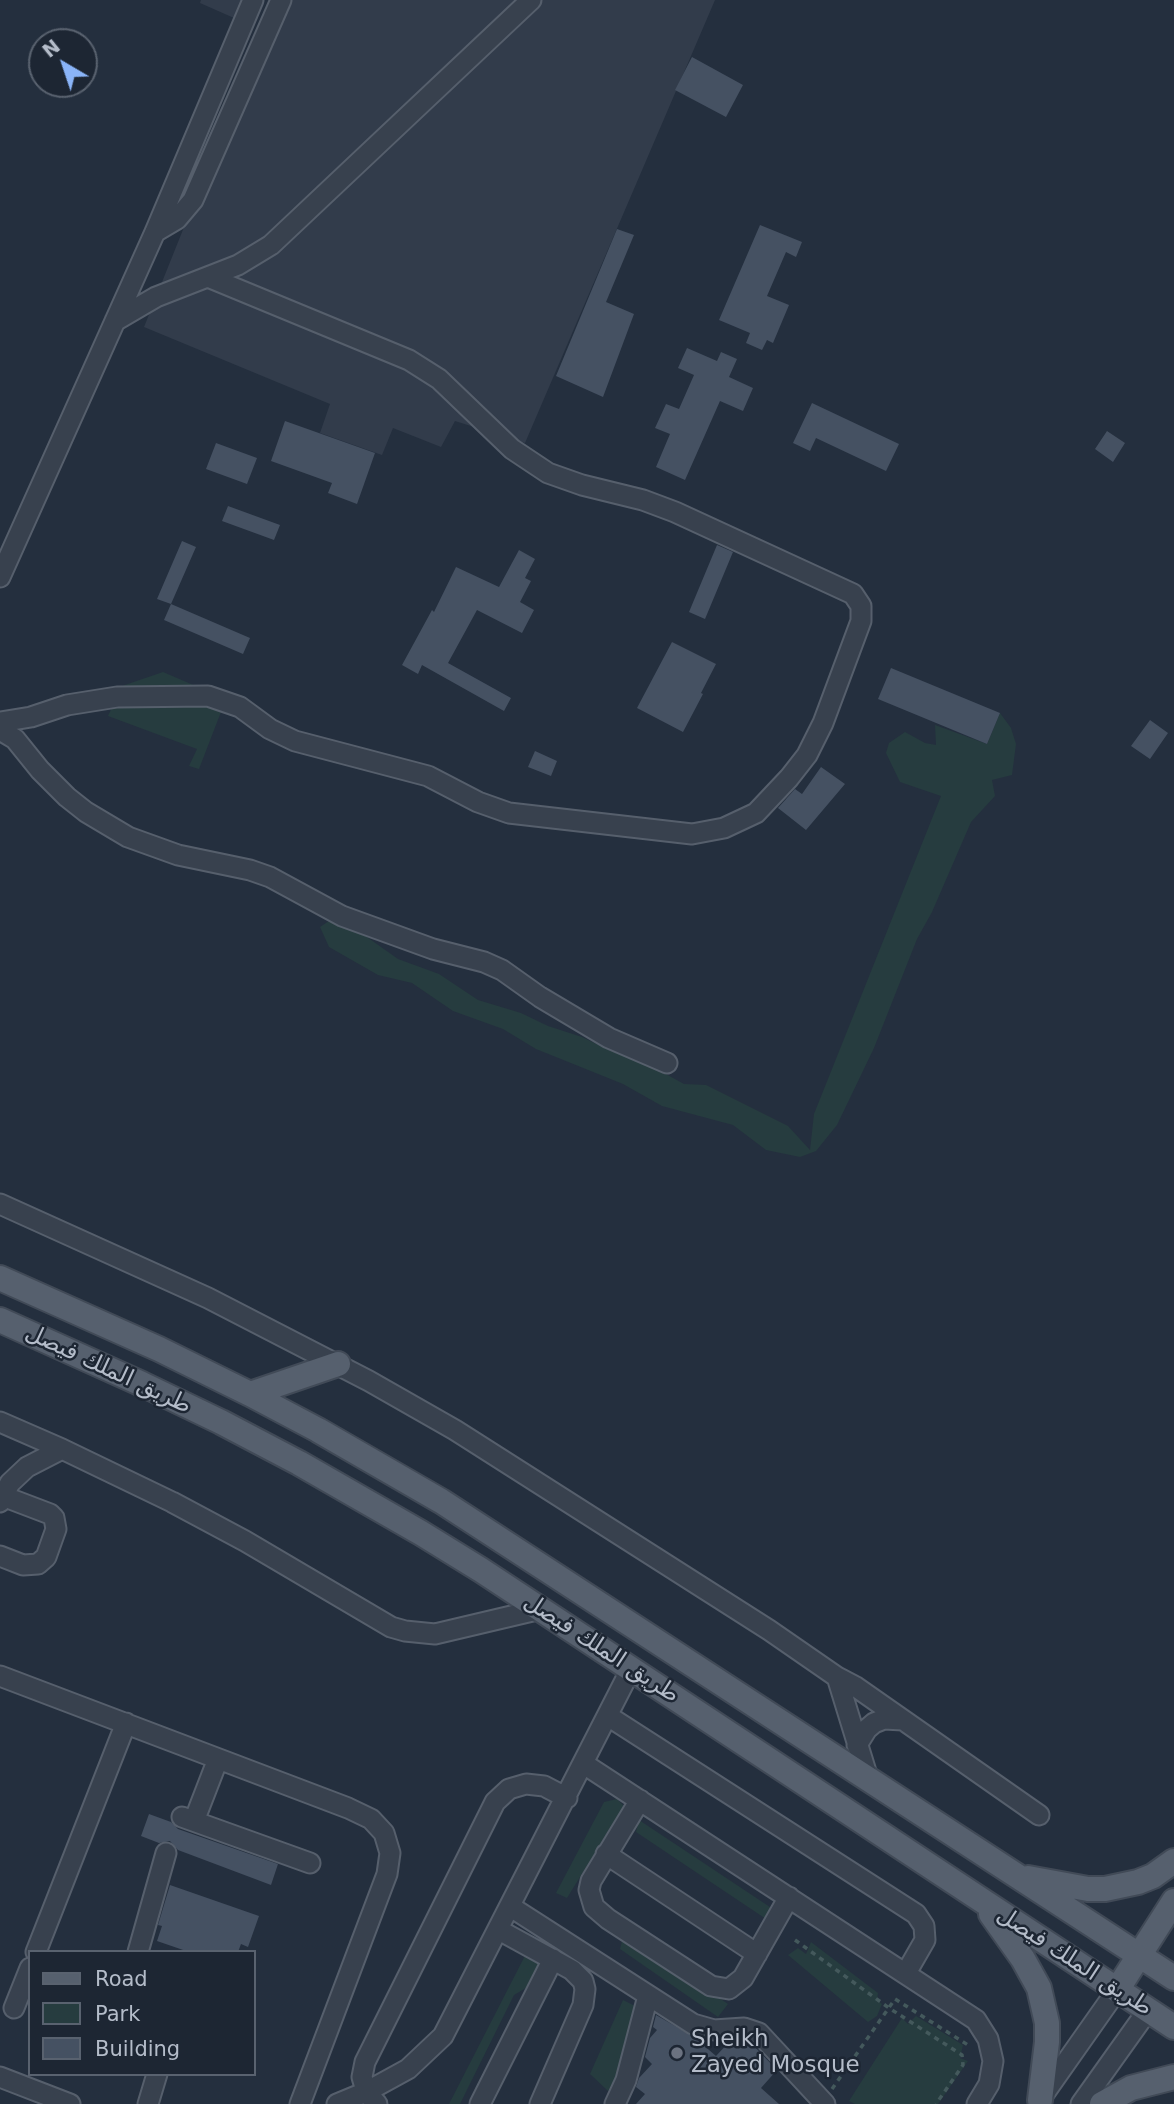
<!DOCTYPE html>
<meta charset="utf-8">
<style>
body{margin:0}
#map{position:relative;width:1174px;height:2104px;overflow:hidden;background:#242f3e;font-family:"DejaVu Sans",sans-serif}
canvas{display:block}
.legend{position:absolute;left:28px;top:1950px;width:228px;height:126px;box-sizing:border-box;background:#1d2633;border:2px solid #59626f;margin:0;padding:9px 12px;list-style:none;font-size:21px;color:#b4bcc9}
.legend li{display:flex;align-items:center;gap:14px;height:35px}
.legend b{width:35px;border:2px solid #59626f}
.north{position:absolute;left:28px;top:28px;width:70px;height:70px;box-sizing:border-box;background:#1d2633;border:2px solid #59626f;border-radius:50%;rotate:321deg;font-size:19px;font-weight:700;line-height:28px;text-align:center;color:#b4bcc9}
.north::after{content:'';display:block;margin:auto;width:24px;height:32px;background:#8ab4f8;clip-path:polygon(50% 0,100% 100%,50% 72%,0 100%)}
</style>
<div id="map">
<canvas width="1174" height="2104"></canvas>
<ul class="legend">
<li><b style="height:9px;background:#56606e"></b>Road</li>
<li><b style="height:19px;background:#263c3f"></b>Park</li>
<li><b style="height:19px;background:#455162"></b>Building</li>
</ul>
<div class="north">N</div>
</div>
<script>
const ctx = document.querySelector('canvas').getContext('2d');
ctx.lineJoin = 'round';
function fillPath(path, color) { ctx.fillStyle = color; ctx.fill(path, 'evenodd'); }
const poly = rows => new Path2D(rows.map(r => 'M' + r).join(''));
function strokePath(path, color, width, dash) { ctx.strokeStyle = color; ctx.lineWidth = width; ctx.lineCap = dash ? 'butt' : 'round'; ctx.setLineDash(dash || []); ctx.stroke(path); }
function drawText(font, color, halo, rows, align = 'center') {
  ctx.font = font + ' "DejaVu Sans","Noto Sans Arabic",sans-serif'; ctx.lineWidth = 5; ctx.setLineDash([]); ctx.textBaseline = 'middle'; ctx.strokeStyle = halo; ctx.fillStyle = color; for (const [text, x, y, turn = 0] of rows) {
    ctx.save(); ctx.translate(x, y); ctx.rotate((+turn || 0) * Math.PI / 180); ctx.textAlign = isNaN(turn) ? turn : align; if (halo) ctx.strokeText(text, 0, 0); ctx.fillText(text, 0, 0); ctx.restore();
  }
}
const airport = poly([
 [201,0,242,0,234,18,200,3],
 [275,0,715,0,525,443,455,421,441,447,393,428,382,455,320,433,330,404,144,327]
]);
const green = poly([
 [163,672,226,699,199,769,189,766,197,749,108,716,122,686],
 [1000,713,1011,728,1016,744,1012,775,992,780,995,796,971,822,932,912,917,939,874,1048,837,1125,816,1151,800,1157,766,1150,733,1125,662,1106,623,1084,536,1049,503,1029,453,1011,412,983,378,975,329,947,320,927,329,921,350,925,398,959,439,974,478,1000,521,1013,548,1026,582,1037,609,1050,644,1062,684,1084,706,1085,788,1126,810,1150,814,1114,941,796,900,782,886,753,889,743,905,732,925,743,936,745,935,725,987,744],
 [617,1799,624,1806,567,1898,556,1893,604,1802],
 [639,1820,779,1913,772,1923,636,1832],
 [624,1933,728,2004,718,2017,620,1949],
 [811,1942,878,1993,877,2000,882,2004,877,2016,868,2022,788,1955,798,1948,806,1954],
 [531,1944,546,1950,536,1982,514,1995,460,2104,449,2104],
 [623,2000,635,2006,640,2050,608,2091,590,2074],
 [916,2016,963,2045,960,2058,968,2061,938,2104,855,2104,849,2101,902,2018,908,2024]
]);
const building = poly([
 [692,57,743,85,726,117,675,90],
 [760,225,802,242,796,257,786,252,767,296,789,305,773,343,767,340,762,350,746,343,750,333,719,320],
 [617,229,634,235,606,302,634,314,603,397,556,376],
 [687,348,717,361,721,352,737,359,729,377,753,388,743,411,720,401,685,480,656,467,670,434,655,428,666,404,679,409,694,375,678,368],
 [812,403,899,444,886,471,816,438,810,451,793,443],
 [285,421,375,453,357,504,328,493,332,483,271,461],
 [1107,431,1125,443,1113,462,1095,449],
 [216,443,257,458,247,484,206,469],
 [228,506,280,525,274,540,222,521],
 [182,541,196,547,171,604,157,599],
 [717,545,733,552,705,619,689,612],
 [519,550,535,559,525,578,531,581,520,602,534,610,522,633,477,610,448,663,511,698,504,711,422,665,418,674,402,665,432,610,434,612,456,567,499,587],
 [171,604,250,638,243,654,164,620],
 [672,642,716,664,701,693,703,694,683,732,637,708],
 [891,668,1000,713,987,744,878,699],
 [1150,720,1168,733,1150,759,1131,746],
 [535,751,557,761,551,776,528,767],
 [821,767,845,784,806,830,778,808,795,789,802,794],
 [149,1814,171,1822,178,1829,278,1864,271,1885,178,1850,170,1841,159,1843,141,1836],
 [170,1885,259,1916,248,1947,241,1944,238,1952,189,1952,157,1941,162,1926,158,1925],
 [656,2015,694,2037,716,2056,730,2041,742,2040,752,2044,777,2070,761,2088,779,2104,636,2104,645,2094,636,2087,639,2078,652,2064,645,2057,650,2038,657,2030,653,2027]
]);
const path = poly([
 [795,1940,889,2008,962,2055,963,2065,936,2104],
 [832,2089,895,1999,968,2045]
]);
const minor = poly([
 [155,232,177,219,193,200,281,0],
 [115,321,156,297,238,265,271,245,531,0],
 [0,577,155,232,253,0],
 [1,722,31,717,67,705,117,697,208,696,240,707,270,729,295,741,428,776,478,802,509,813,692,834,724,828,756,813,789,778,807,755,823,723,861,621,861,606,853,594,675,512,643,500,582,485,548,473,512,449,439,379,409,360,208,277],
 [0,730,15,739,40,770,67,797,86,812,128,837,178,855,250,870,270,877,342,916,433,949,484,962,502,970,540,997,609,1038,667,1063],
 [0,1204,208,1298,369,1381,455,1430,769,1630,837,1677,868,1778],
 [0,1422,62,1449,172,1502,245,1541,391,1627,405,1631,435,1634,541,1609],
 [0,1495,50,1514,54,1518,56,1529,46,1557,38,1564,23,1565,0,1556],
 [0,1502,10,1483,27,1467,62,1449],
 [0,1676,348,1808,371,1819,384,1833,390,1853,387,1874,300,2104],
 [837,1677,856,1687,1039,1815],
 [608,1716,916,1914,924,1926,925,1940,906,1973],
 [857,1745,867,1729,874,1723,884,1719,903,1720],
 [584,1764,976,2020,988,2039,993,2061,989,2084,977,2104],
 [640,1800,591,1881,589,1890,594,1907,608,1919,711,1986,729,1989,743,1978,789,1897],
 [182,1817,310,1863],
 [194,1821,218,1759],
 [606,1854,757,1954],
 [511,1907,693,2024,714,2030,744,2028,759,2033,825,2104],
 [499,1930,572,1970,583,1981,585,1989,583,2005,540,2104],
 [36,1952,126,1723],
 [138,1952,166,1853],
 [14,2008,30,1968],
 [0,2077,70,2104],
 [1041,2098,1117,1990],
 [148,2104,157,2074],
 [337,2104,366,2092,408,2069,443,2036,631,1669],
 [377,2104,366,2092,364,2084,362,2077,365,2062,495,1802,509,1789,526,1784,544,1786,567,1798],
 [480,2104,553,1959],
 [615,2104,626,2080,648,1996],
 [1081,2104,1148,2010]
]);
const major = poly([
 [0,1278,159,1349,250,1394,318,1430,441,1501,1174,1978],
 [0,1320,142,1384,221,1422,299,1463,421,1533,481,1570,1174,2027],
 [250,1394,338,1364],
 [1028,1878,1088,1889,1105,1889,1138,1882,1153,1876,1174,1861],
 [991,1914,1023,1959,1039,1988,1047,2023,1047,2042,1040,2100],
 [1117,1990,1174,1901],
 [1102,2104,1131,2088,1174,2077]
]);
const markers = [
 [677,2053,7,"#6b7280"]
];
const streetNames = [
 ["طريق الملك فيصل",108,1370,25],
 ["طريق الملك فيصل",601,1649,33],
 ["طريق الملك فيصل",1074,1962,33]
];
const poiNames = [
 ["Sheikh",691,2040],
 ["Zayed Mosque",691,2066]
];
fillPath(airport, '#323c4b');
fillPath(green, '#263c3f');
fillPath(building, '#455162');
strokePath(minor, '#565f6c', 23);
strokePath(major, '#414a57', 28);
strokePath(path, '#44595c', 3.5, [5, 5]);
strokePath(minor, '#38414e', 19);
strokePath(major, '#56606e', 24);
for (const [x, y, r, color] of markers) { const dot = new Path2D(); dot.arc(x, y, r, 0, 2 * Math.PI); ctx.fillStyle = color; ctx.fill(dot); strokePath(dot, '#1d2633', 2.5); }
drawText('23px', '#b4bcc9', '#1d2633', streetNames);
drawText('23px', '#b4bcc9', '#1d2633', poiNames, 'left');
</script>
